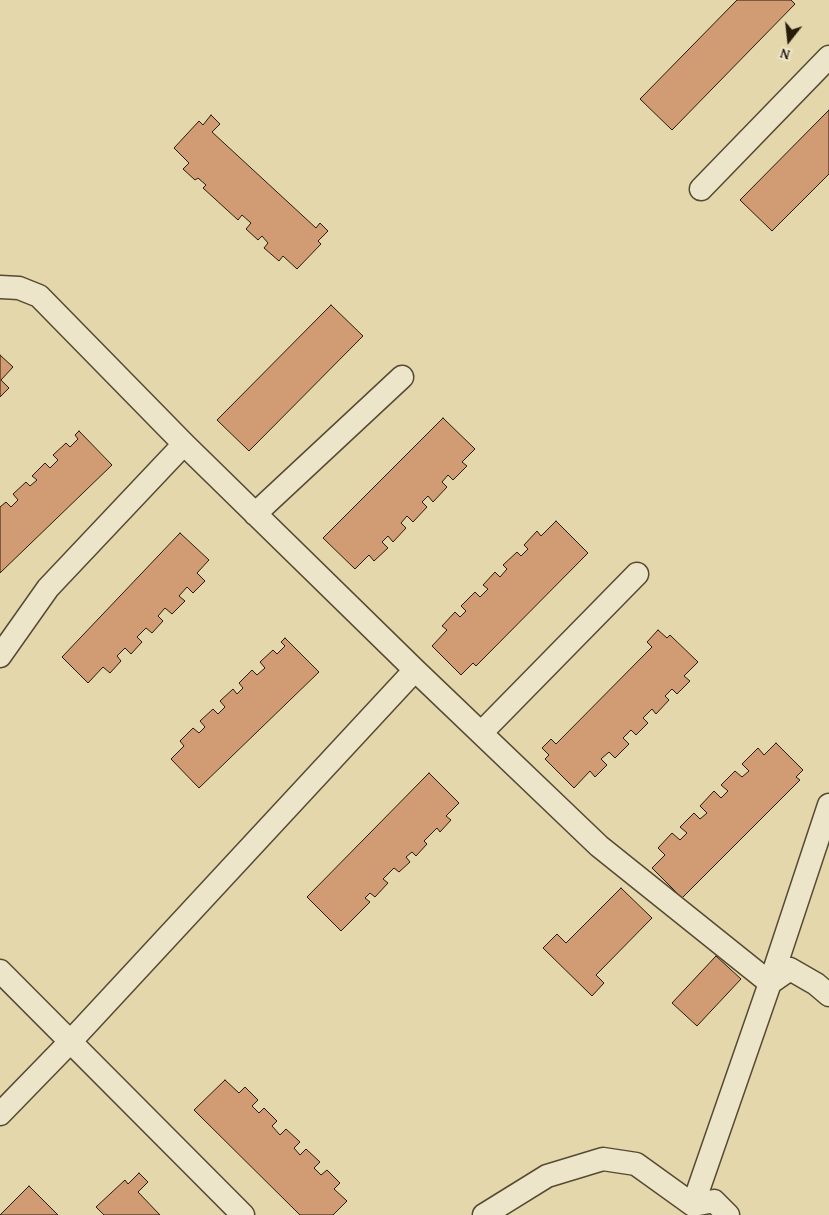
<!DOCTYPE html>
<style>
body{margin:0}
#map{position:relative;width:829px;height:1215px;overflow:hidden;background:#e4d7ac;font-family:"Gentium Book Plus",serif}
canvas{display:block}
.north{position:absolute;left:764px;top:15px;width:50px;height:50px;-webkit-text-stroke:4px #ede5c9;paint-order:stroke;rotate:196deg;font-size:14px;font-weight:700;line-height:20px;text-align:center;color:#271b0a}
.north::after{content:'';display:block;margin:auto;width:18px;height:22px;background:#271b0a;clip-path:polygon(50% 0,100% 100%,50% 72%,0 100%)}
</style>
<div id="map">
<canvas width="829" height="1215"></canvas>
<div class="north">N</div>
</div>
<script>
const ctx = document.querySelector('canvas').getContext('2d');
ctx.lineJoin = 'round';
function fillPath(path, color) { ctx.fillStyle = color; ctx.fill(path, 'evenodd'); }
const poly = rows => new Path2D(rows.map(r => 'M' + r).join(''));
function strokePath(path, color, width, dash) { ctx.strokeStyle = color; ctx.lineWidth = width; ctx.lineCap = dash ? 'butt' : 'round'; ctx.setLineDash(dash || []); ctx.stroke(path); }
const building = poly([
 [737,0,791,0,795,4,672,130,640,99,737,0],
 [829,110,829,174,772,231,740,200,829,110],
 [211,115,220,124,212,132,316,228,320,223,328,231,318,241,321,244,297,269,283,256,279,261,264,248,268,243,262,236,258,240,246,229,251,223,242,215,238,220,203,188,206,185,198,178,195,180,183,169,189,163,174,148,199,121,203,125,211,115],
 [331,305,363,336,249,451,217,420,331,305],
 [0,355,13,367,1,380,9,388,0,397,0,355],
 [443,418,475,449,462,462,467,466,453,480,448,475,442,482,447,487,433,502,428,496,422,502,427,507,413,522,407,516,401,523,406,528,393,542,388,536,382,542,388,548,374,561,369,555,355,569,323,538,443,418],
 [79,431,112,465,0,573,0,507,6,502,11,507,18,500,13,494,26,482,30,486,37,480,32,476,45,463,50,468,58,460,53,455,66,443,70,447,78,439,75,435,79,431],
 [556,521,588,553,476,666,473,663,461,675,432,646,447,630,442,626,455,612,460,617,466,611,461,606,475,592,480,597,488,589,483,585,495,572,500,577,507,569,503,565,517,552,521,556,528,549,524,545,537,531,541,536,556,521],
 [180,533,209,560,197,573,205,581,193,593,187,587,179,596,185,601,172,614,165,608,158,616,163,621,152,633,146,628,137,637,142,642,131,654,125,648,117,656,121,661,110,673,103,667,88,683,62,657,180,533],
 [658,630,667,638,670,635,698,662,684,676,690,681,677,694,672,689,665,696,669,700,656,714,652,709,643,718,648,723,636,735,631,730,623,738,629,744,615,758,609,752,601,759,607,765,595,777,590,771,574,788,545,759,549,755,542,748,551,739,556,744,652,647,647,642,658,630],
 [285,638,319,672,199,788,171,759,184,746,180,741,193,728,199,733,205,727,200,721,213,709,218,714,225,707,220,701,233,689,237,694,243,688,239,683,252,670,257,675,265,668,260,662,273,650,277,654,285,646,281,642,285,638],
 [776,743,803,770,796,777,800,780,682,898,652,868,665,855,658,848,672,833,680,840,687,833,680,827,694,813,700,819,707,813,700,806,714,791,721,798,728,791,721,785,735,771,742,777,749,771,742,764,758,748,764,755,776,743],
 [429,773,459,803,446,816,451,820,440,832,437,828,424,841,427,844,416,856,412,852,406,857,410,862,399,872,394,868,383,879,388,883,375,897,370,893,365,898,370,902,341,931,307,897,429,773],
 [621,888,652,918,596,975,604,983,592,996,543,948,557,934,566,943,621,888],
 [716,956,741,979,697,1026,672,1003,716,956],
 [225,1080,239,1093,245,1087,258,1100,252,1106,259,1113,264,1108,277,1121,272,1126,280,1135,286,1129,300,1142,294,1148,300,1155,306,1149,320,1162,314,1168,321,1175,327,1170,340,1183,334,1189,347,1201,333,1215,300,1215,194,1110,225,1080],
 [139,1173,148,1182,138,1192,160,1215,104,1215,96,1207,125,1180,128,1184,139,1173],
 [29,1186,58,1215,0,1215,29,1186]
]);
const street = poly([
 [701,189,829,57],
 [0,287,19,288,39,296,184,444,415,670,599,846,770,983,790,969,816,984,829,995],
 [255,514,402,377],
 [0,656,48,588,184,444],
 [481,733,637,574],
 [0,971,243,1215],
 [0,1114,70,1042,415,670],
 [693,1205,770,983,829,805],
 [484,1215,547,1176,603,1159,636,1164,693,1205,714,1201,728,1215]
]);
fillPath(building, '#d19b73');
strokePath(building, '#271b0a', 1);
strokePath(street, '#564a32', 25);
strokePath(street, '#ede5c9', 22);
</script>
